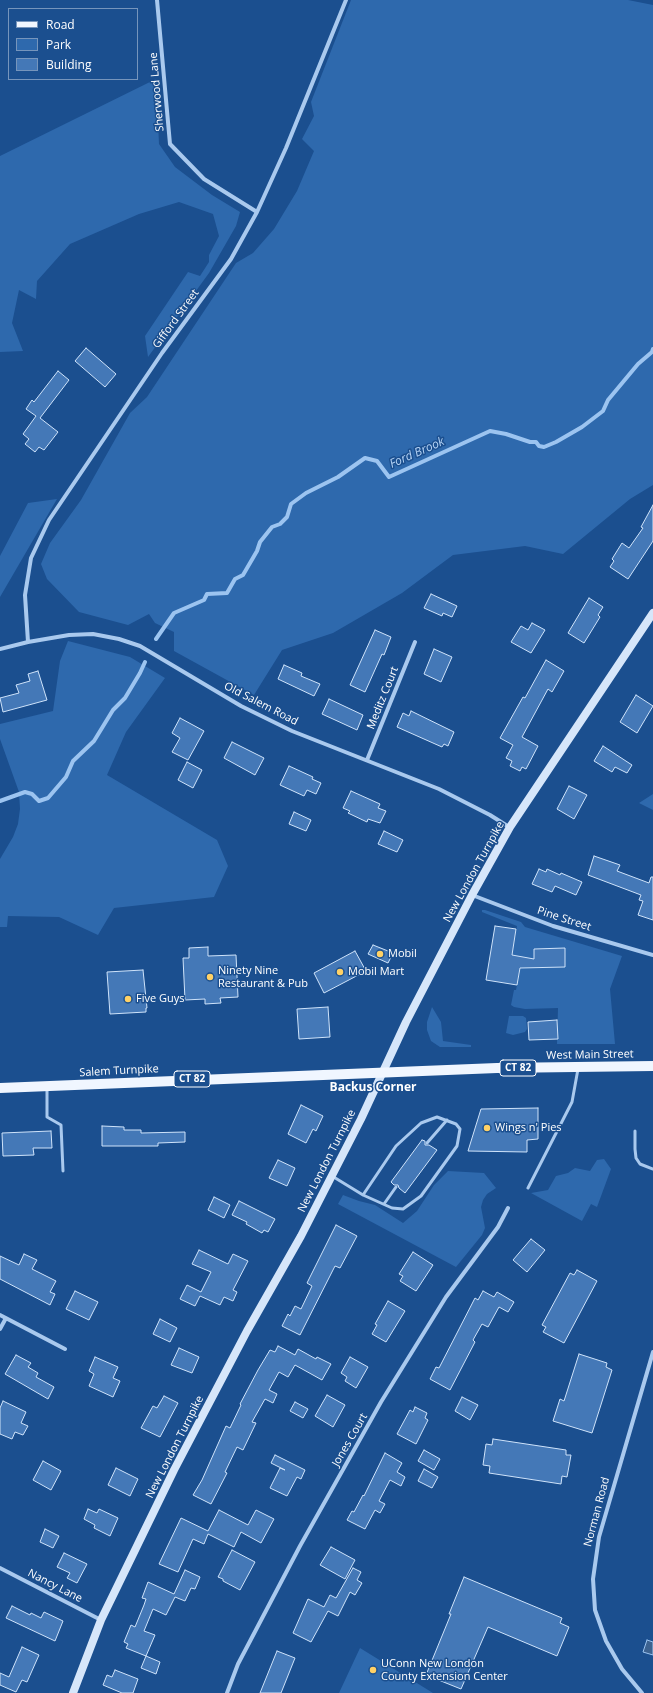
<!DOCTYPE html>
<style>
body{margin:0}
#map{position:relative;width:653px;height:1693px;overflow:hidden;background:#1b4f8f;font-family:"Open Sans",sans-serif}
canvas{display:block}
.legend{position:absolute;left:8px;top:8px;width:130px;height:72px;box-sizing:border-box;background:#1b4f8f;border:1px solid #7695bc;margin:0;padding:5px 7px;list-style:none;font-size:12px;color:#fff}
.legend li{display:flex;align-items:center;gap:8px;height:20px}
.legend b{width:20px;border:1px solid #7695bc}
</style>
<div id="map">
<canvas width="653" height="1693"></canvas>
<ul class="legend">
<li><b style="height:5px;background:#f0f6ff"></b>Road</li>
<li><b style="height:11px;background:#2e69ad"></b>Park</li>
<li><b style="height:11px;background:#4478b7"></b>Building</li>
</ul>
</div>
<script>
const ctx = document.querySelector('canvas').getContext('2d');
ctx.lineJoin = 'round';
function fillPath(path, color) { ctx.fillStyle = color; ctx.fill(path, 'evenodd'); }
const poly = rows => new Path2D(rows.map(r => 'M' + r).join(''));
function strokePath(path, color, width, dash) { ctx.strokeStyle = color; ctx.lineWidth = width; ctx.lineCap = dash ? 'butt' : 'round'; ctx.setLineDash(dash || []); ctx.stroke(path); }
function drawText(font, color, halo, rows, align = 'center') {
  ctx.font = font + ' "Open Sans",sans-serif'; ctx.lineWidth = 3; ctx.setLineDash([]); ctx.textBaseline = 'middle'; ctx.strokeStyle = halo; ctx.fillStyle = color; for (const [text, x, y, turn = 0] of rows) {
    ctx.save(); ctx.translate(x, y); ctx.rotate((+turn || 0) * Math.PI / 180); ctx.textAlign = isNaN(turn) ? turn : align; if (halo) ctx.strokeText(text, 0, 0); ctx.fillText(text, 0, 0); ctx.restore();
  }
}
const green = poly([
 [351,0,628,0,653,5,653,485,630,499,563,554,525,546,453,555,402,593,333,633,282,650,254,695,174,651,174,632,155,623,149,614,128,625,79,612,47,579,41,564,50,543,81,500,130,413,147,397,236,263,253,253,274,229,297,191,314,151,302,139,314,116,311,102],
 [156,79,159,144,175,167,212,195,240,212,236,226,209,273,148,357,145,336,188,272,200,276,209,262,209,255,219,236,213,214,179,202,139,214,70,244,37,281,36,299,19,290,12,323,23,351,0,352,0,156],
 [57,499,0,597,0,556,28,503],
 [68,641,130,657,165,678,126,732,107,775,217,840,228,866,214,897,114,908,98,935,59,917,8,916,7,927,0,927,0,859,13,837,18,824,20,809,19,792,0,739,0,724,53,711,60,661],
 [653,794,653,810,639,803],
 [482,910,485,910,521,922,525,927,622,956,610,989,615,1044,557,1044,558,1008,525,1009,514,1007,511,1005,514,990,516,990,521,966,516,966,518,956,512,955,517,926,482,912],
 [432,1007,441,1022,443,1041,471,1045,471,1047,440,1047,431,1041,427,1030,427,1022],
 [509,1016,523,1016,526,1018,527,1029,525,1032,513,1035,506,1033],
 [604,1159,611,1169,597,1207,591,1204,582,1221,531,1193,548,1190,556,1176,568,1173,575,1168,590,1171,597,1160],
 [448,1171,484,1173,496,1188,487,1194,483,1200,481,1207,485,1228,482,1235,456,1267,338,1204,343,1195,359,1201,375,1205,403,1223,417,1211,434,1185],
 [360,1648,433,1693,339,1693]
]);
const water = poly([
 [647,1640,653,1642,653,1655,643,1652,647,1640]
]);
const stream = poly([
 [156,639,174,613,204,600,207,594,227,593,235,579,243,575,257,551,260,542,272,527,280,524,287,517,291,504,306,493,338,477,365,458,377,461,389,477,490,431,506,434,530,442,536,442,539,446,544,447,556,442,582,427,603,411,608,400,638,364,652,352,653,349],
 [0,801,25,792,32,794,39,801,48,798,66,777,73,761,94,741,113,710,125,698,140,673,145,662]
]);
const building = poly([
 [86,348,116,374,105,387,75,361,86,348],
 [58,371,69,380,40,418,58,432,44,450,39,447,35,452,25,444,29,439,23,434,36,416,26,409,32,400,34,402,58,371],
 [653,505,653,541,628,579,610,567,614,561,612,559,622,543,629,548,643,528,641,527,653,505],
 [431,594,457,606,452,617,443,613,442,616,424,608,431,594],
 [589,598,603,607,598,615,600,617,584,643,568,633,589,598],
 [532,623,545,630,531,653,511,642,521,626,528,630,532,623],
 [375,630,391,637,384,655,382,654,365,692,350,685,375,630],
 [434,649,452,657,441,682,424,674,434,649],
 [546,660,564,671,552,692,548,689,522,737,538,746,526,769,522,767,520,771,510,766,512,761,506,758,513,745,500,738,523,697,525,698,546,660],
 [284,665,302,673,301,676,320,684,314,696,278,679,284,665],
 [38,671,47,700,3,712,0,698,19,693,16,685,30,681,28,674,38,671],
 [636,695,653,706,637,733,620,722,636,695],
 [329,699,363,715,357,730,322,714,329,699],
 [411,711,454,732,448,746,444,744,442,747,397,727,403,713,409,716,411,711],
 [180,718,204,731,188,760,172,752,180,738,172,733,180,718],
 [232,742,264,758,255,775,224,758,232,742],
 [603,746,632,765,627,773,615,767,612,772,594,761,603,746],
 [187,762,202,770,193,788,178,780,187,762],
 [289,766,313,777,312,779,321,783,316,794,307,790,304,796,280,785,289,766],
 [569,786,587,795,574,819,557,809,569,786],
 [351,791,380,804,378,808,386,811,380,823,368,819,367,822,348,813,350,811,343,808,351,791],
 [294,812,311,820,306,831,289,824,294,812],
 [384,831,403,840,397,852,378,844,384,831],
 [594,856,620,865,617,871,649,883,651,877,653,877,653,920,638,915,643,901,639,900,641,895,588,875,594,856],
 [539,869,546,872,547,869,560,875,561,873,582,882,576,895,555,886,552,892,532,884,539,869],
 [495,926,516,929,512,955,534,959,534,949,565,948,565,967,520,968,517,985,486,980,495,926],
 [373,945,393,953,388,963,368,954,373,945],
 [208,947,208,956,236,955,238,997,220,998,221,1003,205,1004,205,999,185,1000,183,958,189,958,189,948,208,947],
 [355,951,366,971,324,993,314,973,355,951],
 [143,970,147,1008,146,1008,146,1012,110,1014,107,972,143,970],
 [328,1007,330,1037,299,1039,297,1009,328,1007],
 [557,1020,558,1039,529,1040,528,1022,557,1020],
 [301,1105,323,1116,316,1131,313,1129,306,1143,288,1134,301,1105],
 [538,1108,538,1139,527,1140,527,1152,468,1151,481,1109,538,1108],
 [102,1126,124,1127,124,1130,141,1130,141,1133,185,1132,185,1142,158,1143,158,1146,102,1146,102,1126],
 [51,1131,52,1148,33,1148,34,1155,3,1156,2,1133,51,1131],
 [422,1140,425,1141,425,1145,429,1145,437,1150,405,1193,399,1188,398,1185,394,1185,391,1182,422,1140],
 [278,1160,295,1168,287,1186,269,1178,278,1160],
 [214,1197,230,1205,224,1218,208,1210,214,1197],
 [239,1201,275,1219,268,1232,264,1230,262,1233,246,1224,247,1222,232,1215,239,1201],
 [336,1225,357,1236,340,1268,335,1266,300,1335,282,1326,288,1314,290,1316,295,1306,301,1309,312,1286,307,1283,336,1225],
 [531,1239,545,1250,527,1272,513,1260,531,1239],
 [199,1250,228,1264,233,1254,248,1261,233,1290,237,1292,233,1301,224,1297,220,1305,200,1296,195,1306,180,1299,187,1285,201,1292,211,1272,192,1264,199,1250],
 [413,1252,433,1265,416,1291,400,1281,403,1276,399,1274,413,1252],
 [24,1254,37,1260,32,1269,56,1281,50,1292,55,1294,50,1305,0,1279,0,1256,19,1265,24,1254],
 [577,1270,597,1281,564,1343,543,1332,546,1327,542,1325,570,1273,574,1275,577,1270],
 [75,1291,98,1302,89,1320,66,1309,75,1291],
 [483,1291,494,1297,497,1292,514,1302,508,1312,499,1307,488,1327,482,1324,473,1340,475,1342,450,1390,430,1379,436,1367,439,1368,475,1298,478,1300,483,1291],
 [388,1301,405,1311,386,1342,372,1334,377,1325,375,1324,388,1301],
 [160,1319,177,1328,170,1342,153,1334,160,1319],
 [278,1346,295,1355,298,1349,316,1359,317,1357,331,1364,322,1380,295,1365,288,1377,279,1372,269,1390,277,1394,273,1403,265,1399,252,1422,256,1423,243,1450,237,1447,225,1472,227,1473,211,1504,193,1495,202,1480,226,1426,230,1428,241,1405,240,1404,258,1370,270,1350,275,1352,278,1346],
 [179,1348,199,1357,192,1373,171,1365,179,1348],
 [579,1354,607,1363,606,1367,612,1370,592,1433,553,1421,560,1399,564,1401,579,1354],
 [16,1355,31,1363,28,1367,38,1373,36,1377,54,1387,48,1399,5,1374,16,1355],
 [95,1357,118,1367,113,1378,120,1381,113,1397,89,1386,94,1374,89,1371,95,1357],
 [350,1357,368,1367,356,1388,345,1381,347,1377,341,1373,350,1357],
 [327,1395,345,1405,333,1427,315,1416,327,1395],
 [164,1396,178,1403,160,1437,141,1428,153,1406,157,1408,164,1396],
 [462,1397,478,1405,470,1420,455,1411,462,1397],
 [3,1401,26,1412,21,1423,28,1426,23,1435,15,1432,12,1439,0,1434,0,1408,3,1401],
 [295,1402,308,1409,303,1418,290,1411,295,1402],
 [415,1407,427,1413,425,1418,428,1420,416,1444,397,1434,410,1410,413,1412,415,1407],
 [493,1439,566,1450,566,1455,571,1455,567,1477,562,1476,561,1484,489,1473,490,1466,483,1465,486,1444,492,1445,493,1439],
 [424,1450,440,1459,434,1470,418,1461,424,1450],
 [385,1453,402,1463,397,1472,405,1477,401,1486,390,1480,379,1501,385,1504,380,1513,375,1510,365,1529,347,1520,352,1511,354,1512,363,1495,364,1496,385,1453],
 [275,1455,305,1470,301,1479,297,1477,287,1496,270,1488,280,1468,285,1470,271,1463,275,1455],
 [43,1461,61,1471,51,1490,33,1480,43,1461],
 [116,1468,138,1479,130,1496,108,1485,116,1468],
 [424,1469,438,1477,432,1488,418,1481,424,1469],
 [88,1509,97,1513,99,1509,118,1518,110,1536,94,1528,95,1525,84,1519,88,1509],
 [219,1510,248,1525,256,1510,274,1519,261,1543,241,1532,234,1547,208,1534,204,1544,193,1539,178,1572,159,1564,181,1518,208,1531,219,1510],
 [45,1529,59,1536,53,1548,40,1542,45,1529],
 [331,1547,355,1560,345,1579,320,1565,331,1547],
 [232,1550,255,1562,240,1590,223,1581,223,1579,218,1577,232,1550],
 [64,1553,87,1564,77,1583,67,1578,70,1573,57,1567,64,1553],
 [353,1568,361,1572,357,1580,362,1583,355,1595,350,1592,338,1616,328,1611,311,1642,293,1633,308,1599,324,1607,330,1595,336,1598,353,1568],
 [185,1570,200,1577,195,1589,191,1588,185,1601,175,1597,166,1615,153,1609,144,1631,155,1635,146,1656,126,1648,128,1644,124,1642,131,1625,135,1627,144,1605,146,1599,142,1598,148,1582,174,1594,185,1570],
 [464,1577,562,1618,560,1623,569,1627,557,1656,488,1627,461,1689,426,1675,451,1614,449,1614,464,1577],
 [12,1606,30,1615,31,1613,41,1618,44,1612,63,1621,55,1641,6,1618,12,1606],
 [22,1647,39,1655,27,1682,22,1680,16,1692,0,1685,0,1673,9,1677,22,1647],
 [277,1651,295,1658,281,1693,260,1693,277,1651],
 [146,1656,160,1662,156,1674,141,1668,146,1656],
 [115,1670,138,1679,133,1693,122,1693,103,1685,107,1675,112,1677,115,1670]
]);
const service = poly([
 [47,1088,47,1117,61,1125,63,1171],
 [635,1131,635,1149,636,1158,640,1164,653,1169],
 [427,1143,447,1120],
 [332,1176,363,1195,392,1208,403,1209,421,1196,457,1146,460,1129,456,1124,437,1117,421,1123,396,1146,363,1195],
 [528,1188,572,1102,578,1069],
 [384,1204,396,1187]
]);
const minor = poly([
 [157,0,170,144,204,179,257,212],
 [28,642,25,595,31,558,49,520,162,353,231,259,257,212,286,148,346,0],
 [0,649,28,642,69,635,93,634,119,639,140,646,241,706,292,731,439,789,490,815,509,827],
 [367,760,415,642],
 [472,895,553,926,653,955],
 [0,1315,65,1349],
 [0,1329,6,1318],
 [0,1568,101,1620],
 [227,1693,238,1664,300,1546,381,1402,446,1297,498,1227,508,1208],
 [642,1693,622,1669,606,1641,595,1610,593,1579,599,1537,653,1352]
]);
const secondary = poly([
 [73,1693,101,1620,174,1470,247,1331,301,1236,324,1191,361,1119,406,1022,472,895,510,827,653,613]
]);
const primary = poly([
 [0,1088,497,1068,653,1066]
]);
const markers = [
 [380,954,4,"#ffd166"],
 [340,972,4,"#ffd166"],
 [210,977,4,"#ffd166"],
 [128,999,4,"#ffd166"],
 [487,1128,4,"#ffd166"],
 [373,1670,4,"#ffd166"]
];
const shields = [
 [518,1068,36],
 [192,1079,36]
];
const shieldNames = [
 ["CT 82",518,1068],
 ["CT 82",192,1079]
];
const streetNames = [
 ["Sherwood Lane",157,92,-95],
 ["Gifford Street",176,319,-54],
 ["Meditz Court",383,698,-68],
 ["Old Salem Road",261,704,27],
 ["New London Turnpike",474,872,-61],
 ["Pine Street",564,919,18],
 ["West Main Street",590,1055,-1],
 ["Salem Turnpike",119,1071,-3],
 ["New London Turnpike",327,1161,-63],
 ["Jones Court",350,1440,-60],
 ["New London Turnpike",175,1447,-63],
 ["Norman Road",597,1512,-75],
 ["Nancy Lane",55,1586,27]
];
const poiNames = [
 ["Mobil",388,954],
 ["Ninety Nine",218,971],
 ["Restaurant & Pub",218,984],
 ["Mobil Mart",348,972],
 ["Five Guys",136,999],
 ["Wings n' Pies",495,1128],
 ["UConn New London",381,1664],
 ["County Extension Center",381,1677]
];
const waterNames = [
 ["Ford Brook",417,453,-24]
];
const neighbourhoodNames = [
 ["Backus Corner",373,1088]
];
fillPath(green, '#2e69ad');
fillPath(water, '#3c6290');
strokePath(water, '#9cc4f0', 1);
strokePath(stream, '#9cc4f0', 4);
fillPath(building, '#4478b7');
strokePath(building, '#cfe3fa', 1);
strokePath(service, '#a9c9ee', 3);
strokePath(minor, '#a9c9ee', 4);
strokePath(secondary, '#d6e6fa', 8);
strokePath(primary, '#f0f6ff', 10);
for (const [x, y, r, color] of markers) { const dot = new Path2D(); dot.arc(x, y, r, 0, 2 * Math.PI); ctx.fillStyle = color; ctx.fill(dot); strokePath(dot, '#1b4f8f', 1.5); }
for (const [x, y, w] of shields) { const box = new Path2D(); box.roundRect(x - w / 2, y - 8, w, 16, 3); ctx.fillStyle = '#1b4f8f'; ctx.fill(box); strokePath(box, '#fff', 1); }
drawText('bold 10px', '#fff', null, shieldNames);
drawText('11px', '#fff', '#1b4f8f', streetNames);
drawText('11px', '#fff', '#1b4f8f', poiNames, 'left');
drawText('italic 12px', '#b5d3f5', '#1b4f8f', waterNames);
drawText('bold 12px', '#fff', '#1b4f8f', neighbourhoodNames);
</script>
